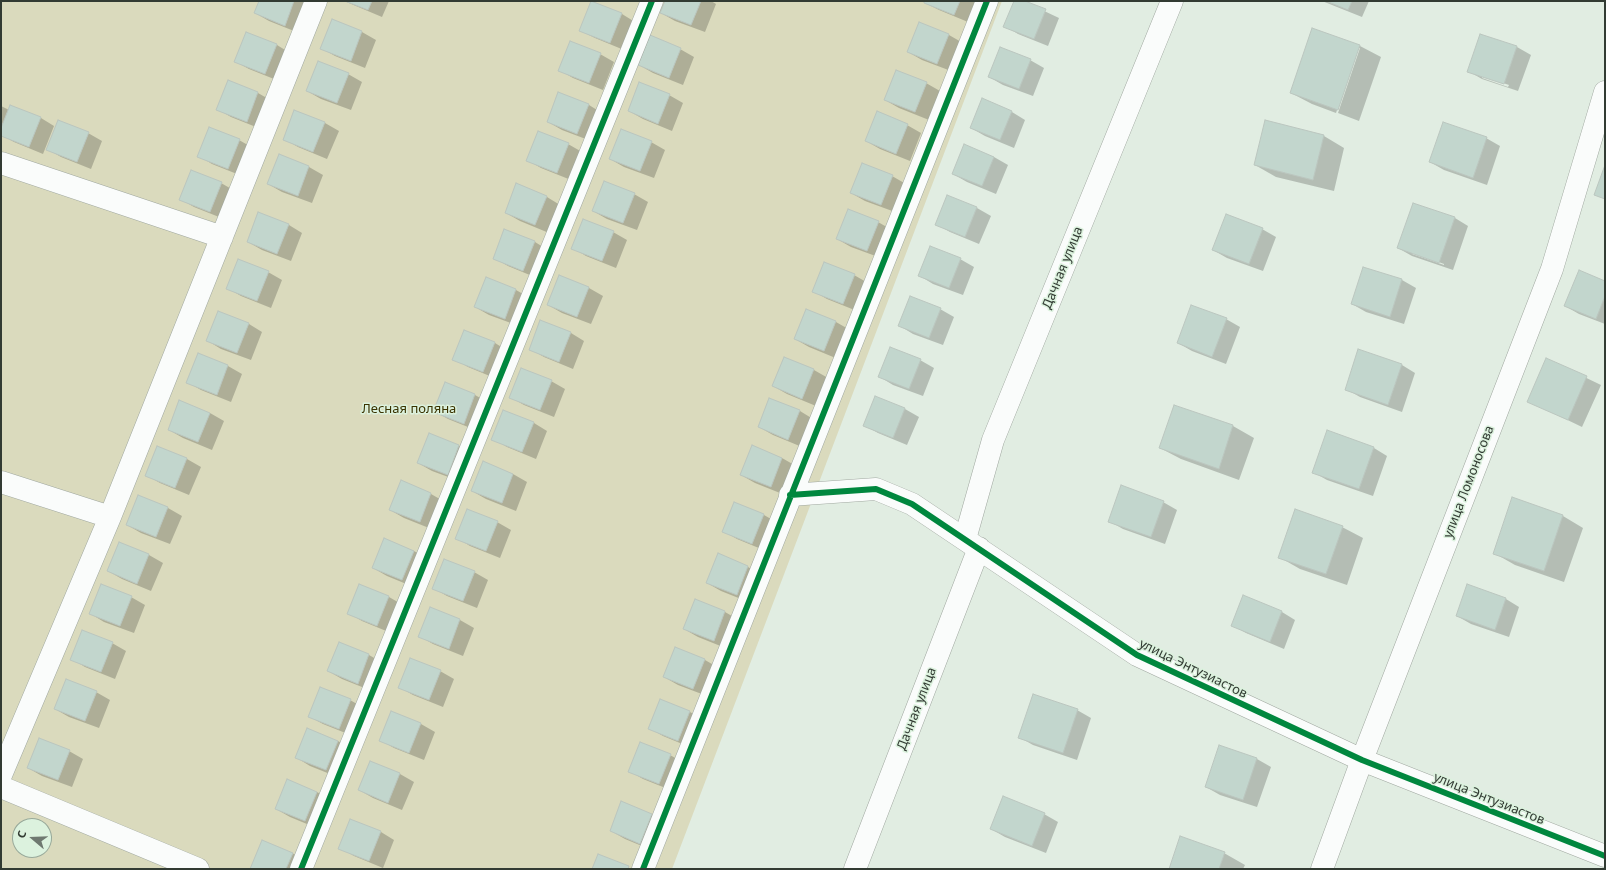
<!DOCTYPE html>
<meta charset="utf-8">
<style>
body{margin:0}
#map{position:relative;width:1606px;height:870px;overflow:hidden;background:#e1ede2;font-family:"Noto Sans",sans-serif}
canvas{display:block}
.frame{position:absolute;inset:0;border:2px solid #323b33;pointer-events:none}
.north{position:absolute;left:12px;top:818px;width:40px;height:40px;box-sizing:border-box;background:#dcf2de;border:1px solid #98a99a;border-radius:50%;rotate:289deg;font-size:11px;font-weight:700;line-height:16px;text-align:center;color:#323b33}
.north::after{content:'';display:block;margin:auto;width:14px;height:18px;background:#6f7970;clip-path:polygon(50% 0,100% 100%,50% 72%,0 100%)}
</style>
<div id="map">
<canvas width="1606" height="870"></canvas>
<div class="frame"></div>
<div class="north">С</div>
</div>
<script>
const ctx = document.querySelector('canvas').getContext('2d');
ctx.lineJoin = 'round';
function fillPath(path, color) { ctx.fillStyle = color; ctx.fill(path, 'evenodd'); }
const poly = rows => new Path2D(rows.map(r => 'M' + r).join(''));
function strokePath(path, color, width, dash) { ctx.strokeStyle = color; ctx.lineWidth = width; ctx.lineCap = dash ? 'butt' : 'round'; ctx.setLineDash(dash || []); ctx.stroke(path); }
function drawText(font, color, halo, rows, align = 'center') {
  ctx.font = font + ' "Noto Sans",sans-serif'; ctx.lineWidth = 3; ctx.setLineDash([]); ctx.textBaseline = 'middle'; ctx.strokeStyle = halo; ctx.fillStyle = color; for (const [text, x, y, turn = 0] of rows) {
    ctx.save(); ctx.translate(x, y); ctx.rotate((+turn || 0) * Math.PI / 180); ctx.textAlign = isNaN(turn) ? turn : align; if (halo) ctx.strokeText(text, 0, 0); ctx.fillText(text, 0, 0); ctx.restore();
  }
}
const green = poly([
 [1,1,1002,1,672,869,1,869],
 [20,826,44,826,44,850,20,850]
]);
const shadow = poly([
 [260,1,304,1,310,5,299,33,269,21,255,13],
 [344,1,389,1,382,17],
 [666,1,711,1,716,4,705,32,675,21,661,13],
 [925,1,977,1,968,22,939,10,925,3],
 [1015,1,1023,1,1059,18,1048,46,1018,34,1005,26],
 [1322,1,1369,1,1362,17],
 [592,2,622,14,635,22,624,50,595,38,581,31],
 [332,20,362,32,376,40,365,68,335,56,321,48],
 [919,24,949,35,963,43,951,71,922,60,908,52],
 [1313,29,1360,46,1381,57,1359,121,1338,113,1360,48,1358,48,1336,113,1312,104,1291,93],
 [1481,35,1517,47,1531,55,1518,91,1482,79,1468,71],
 [1482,76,1509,85,1508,87,1482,78],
 [277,45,290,53,279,81,249,69,236,62],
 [680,49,694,57,683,85,653,73,639,65],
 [600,54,614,62,603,90,573,78,559,70],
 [1030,60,1044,68,1033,96,1003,85,989,77],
 [348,74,362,82,351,110,321,99,307,91],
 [228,81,258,93,272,101,261,129,231,117,217,109],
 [926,83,940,91,929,120,899,108,885,100],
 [559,93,589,105,602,113,591,141,562,130,548,122],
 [669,95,683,103,672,131,643,119,629,111],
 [1,106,9,110,41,118,54,126,43,154,14,142,1,135],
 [295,111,325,123,339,131,327,159,298,147,284,139],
 [1012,112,1025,120,1014,148,985,136,971,128],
 [907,125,921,133,910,161,880,149,866,141],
 [88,133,102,141,91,169,61,157,47,149],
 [1324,136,1344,148,1334,191,1276,177,1255,165],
 [1486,138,1500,146,1487,185,1444,170,1430,162],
 [239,140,253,148,242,176,212,164,199,156],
 [651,142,665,150,654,178,624,167,610,159],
 [568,144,582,152,571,180,541,168,527,160],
 [964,146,994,157,1008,165,996,194,967,182,953,174],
 [279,155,309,167,323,175,312,203,282,192,268,184],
 [892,176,906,184,895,212,865,201,851,193],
 [221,183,235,191,224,219,194,207,180,199],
 [634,194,648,202,637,230,607,219,593,211],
 [947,196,977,208,991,216,979,244,950,232,936,224],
 [547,197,560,205,549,233,520,221,506,213],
 [1413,204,1455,218,1468,226,1453,270,1412,256,1398,248],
 [1412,252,1444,264,1444,265,1412,254],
 [259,214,289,225,302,233,291,261,262,250,248,242],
 [878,222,892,230,881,258,851,247,837,239],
 [1262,229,1276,237,1263,271,1227,258,1213,250],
 [505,230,535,242,548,250,537,278,508,266,494,258],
 [613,232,627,240,616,268,586,256,573,248],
 [960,259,974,267,963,295,933,284,920,276],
 [1364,268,1402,280,1416,288,1404,324,1366,312,1352,304],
 [268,272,282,280,271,308,241,296,227,288],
 [854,275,868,283,857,311,827,299,813,291],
 [559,276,589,288,603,296,591,324,562,313,548,305],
 [486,279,516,290,530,298,519,326,489,315,475,307],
 [1605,282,1605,324,1579,314,1565,306],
 [940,309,954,317,943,345,913,334,900,326],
 [806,311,836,322,850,330,838,359,809,347,795,339],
 [1226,319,1240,327,1226,364,1192,351,1178,343],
 [541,321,571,333,584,341,573,369,544,357,530,349],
 [249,324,262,332,251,360,221,349,208,341],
 [465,331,495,343,508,351,497,379,468,367,454,359],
 [198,354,228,366,242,374,231,402,201,390,187,382],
 [784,358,814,370,828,378,816,406,787,394,773,386],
 [1547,359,1601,385,1582,427,1528,401],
 [920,360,934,368,923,396,893,385,880,377],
 [1402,365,1415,373,1402,412,1360,397,1346,389],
 [551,381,565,389,554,417,524,405,510,397],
 [445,383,475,395,489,403,478,431,448,419,434,411],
 [875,397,905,409,919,417,907,445,878,433,864,425],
 [1174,406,1233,426,1254,438,1239,480,1181,459,1160,448],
 [800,411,813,419,802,447,773,435,759,427],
 [210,413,224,421,212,450,183,438,169,430],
 [534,423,547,431,536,459,507,447,493,439],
 [429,435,459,446,473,454,462,482,432,471,418,463],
 [157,447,187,459,201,467,189,495,160,483,146,475],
 [752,447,782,458,796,466,785,495,755,483,741,475],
 [1374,448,1387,456,1373,496,1327,480,1313,472],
 [483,463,513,474,527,482,516,511,486,499,472,491],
 [401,482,431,494,445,502,434,530,404,518,390,510],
 [138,496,168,508,182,516,170,544,141,533,127,525],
 [1163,502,1177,510,1165,544,1123,529,1109,521],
 [734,503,764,515,778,523,766,551,737,539,723,531],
 [1563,516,1583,528,1564,582,1515,565,1494,553],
 [497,522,511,530,500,558,470,546,457,538],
 [1342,527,1363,538,1347,585,1300,569,1279,557],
 [384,540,414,551,428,559,416,588,387,576,373,568],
 [119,543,149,555,163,563,151,591,122,579,108,571],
 [718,555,748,567,762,575,751,603,721,591,707,583],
 [474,572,488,580,477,608,447,596,433,588],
 [359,585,389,597,403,605,391,633,362,621,348,613],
 [131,597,145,605,134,633,104,622,91,614],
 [1243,597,1282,612,1295,620,1284,649,1246,633,1232,625],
 [1506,599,1519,607,1509,637,1471,624,1457,616],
 [696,601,725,612,739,620,728,649,698,637,684,629],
 [460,620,474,628,463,656,433,644,419,636],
 [112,643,126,651,115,679,85,667,72,659],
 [339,643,369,655,383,663,372,691,342,679,328,671],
 [675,648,705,660,719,668,707,696,678,685,664,677],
 [440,671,454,679,443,707,413,695,399,687],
 [321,688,350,700,364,708,353,736,323,724,310,717],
 [96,692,110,700,99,728,69,717,55,709],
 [660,700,690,712,704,720,692,748,663,736,649,728],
 [1077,710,1091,718,1077,760,1033,745,1019,737],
 [391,712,421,724,435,732,424,760,394,748,380,740],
 [338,741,351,749,340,778,310,766,297,758],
 [69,751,83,759,72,787,42,776,28,768],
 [670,755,684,763,673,791,643,779,629,771],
 [1257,759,1271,767,1257,807,1220,795,1206,787],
 [370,762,400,774,414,782,402,810,373,798,359,790],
 [317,792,331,800,319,829,290,817,276,809],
 [1044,814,1058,822,1046,853,1005,837,991,829],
 [652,815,666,822,654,851,625,839,611,831],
 [381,832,394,840,383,868,354,856,340,848],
 [292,853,306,861,303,869,252,869],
 [1224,853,1245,865,1243,869,1170,869]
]);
const building = poly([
 [259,1,294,1,285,26,254,13,259,1],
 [345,1,372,1,368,10,345,1],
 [591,1,622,13,610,43,579,31,591,1],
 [665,1,701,1,691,25,660,13,665,1],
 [924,1,960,1,954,15,924,3,924,1],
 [1014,1,1025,1,1046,9,1034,39,1003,27,1014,1],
 [1326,1,1352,1,1348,10,1326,1],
 [332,19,362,31,351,61,320,49,332,19],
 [919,22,949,34,937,64,907,52,919,22],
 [1312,28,1360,45,1338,110,1290,93,1312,28],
 [246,32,277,44,265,74,234,62,246,32],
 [1480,34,1517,46,1504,84,1467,72,1480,34],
 [650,35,681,48,669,78,638,65,650,35],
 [570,41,601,53,589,83,558,71,570,41],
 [1000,47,1031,59,1019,89,988,77,1000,47],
 [318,61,349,73,337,103,306,91,318,61],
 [896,70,927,82,915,112,884,100,896,70],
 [228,80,258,92,247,122,216,110,228,80],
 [639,82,670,94,658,124,628,111,639,82],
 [558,92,589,104,577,134,547,122,558,92],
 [982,98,1012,111,1000,140,970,128,982,98],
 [10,105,41,117,29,147,1,136,1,128,10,105],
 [294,110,325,122,313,152,283,140,294,110],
 [877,111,908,124,896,154,865,141,877,111],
 [58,120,89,132,77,162,46,150,58,120],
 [1265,120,1324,135,1313,180,1254,165,1265,120],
 [1443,122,1487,137,1473,178,1429,162,1443,122],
 [209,127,240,139,228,169,197,157,209,127],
 [621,129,652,141,640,171,609,159,621,129],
 [538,131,569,143,557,173,526,161,538,131],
 [964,144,994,157,982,186,952,174,964,144],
 [279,154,309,166,298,196,267,184,279,154],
 [862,163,893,175,881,205,850,193,862,163],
 [1605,165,1605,199,1594,195,1605,165],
 [191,170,222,182,210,212,179,200,191,170],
 [604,181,635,193,623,223,592,211,604,181],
 [516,183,547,196,535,225,505,213,516,183],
 [947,195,977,207,965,237,935,225,947,195],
 [1413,203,1455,217,1439,263,1397,248,1413,203],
 [848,209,879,221,867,251,836,239,848,209],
 [258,212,289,224,277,254,247,242,258,212],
 [1226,214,1263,228,1249,264,1212,250,1226,214],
 [583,219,614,231,602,261,571,249,583,219],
 [504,229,535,241,523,271,493,259,504,229],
 [930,246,961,258,949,288,918,276,930,246],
 [238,259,269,271,257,301,226,289,238,259],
 [824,262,855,274,843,304,812,292,824,262],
 [1363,267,1402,279,1390,317,1351,304,1363,267],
 [1579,270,1605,281,1605,296,1596,319,1564,306,1579,270],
 [559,275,589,287,577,317,547,305,559,275],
 [486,277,516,289,505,319,474,307,486,277],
 [910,296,941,308,929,338,898,326,910,296],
 [1191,305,1227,318,1212,357,1177,343,1191,305],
 [806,309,836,321,824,351,794,339,806,309],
 [218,311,249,323,237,353,206,341,218,311],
 [540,320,571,332,559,362,529,350,540,320],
 [464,330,495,342,483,372,452,360,464,330],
 [890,347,921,359,909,389,878,377,890,347],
 [1358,349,1402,364,1388,405,1345,390,1358,349],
 [198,353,228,365,217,395,186,383,198,353],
 [784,357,814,369,802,399,772,386,784,357],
 [1546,358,1587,376,1568,420,1527,402,1546,358],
 [521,368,552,380,540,410,509,398,521,368],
 [445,382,475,394,464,424,433,412,445,382],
 [875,396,905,408,893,438,863,426,875,396],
 [769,398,800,410,788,440,758,427,769,398],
 [179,400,210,413,198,442,168,430,179,400],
 [1174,405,1233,425,1219,469,1159,448,1174,405],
 [503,410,534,422,522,452,491,440,503,410],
 [1327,430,1374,447,1359,489,1312,473,1327,430],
 [429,433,459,445,448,475,417,463,429,433],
 [752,445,782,458,771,487,740,475,752,445],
 [157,446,187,458,175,488,145,476,157,446],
 [483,461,513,474,502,503,471,491,483,461],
 [401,480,431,493,420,522,389,510,401,480],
 [1121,485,1164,501,1151,537,1108,522,1121,485],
 [138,495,168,507,156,537,126,525,138,495],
 [1512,497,1563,515,1544,571,1493,554,1512,497],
 [734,502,764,514,752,544,722,532,734,502],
 [467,509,498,521,486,551,455,539,467,509],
 [1295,509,1343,526,1326,574,1278,558,1295,509],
 [384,538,414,551,402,580,372,568,384,538],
 [119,542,149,554,137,584,107,571,119,542],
 [718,553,748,566,737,595,706,583,718,553],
 [444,559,475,571,463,601,432,589,444,559],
 [101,584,132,596,120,626,89,614,101,584],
 [359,584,389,596,377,626,347,614,359,584],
 [1467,584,1506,598,1495,630,1456,616,1467,584],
 [1243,595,1282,611,1270,642,1231,626,1243,595],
 [695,599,725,611,714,641,683,629,695,599],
 [430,607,460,619,449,649,418,637,430,607],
 [82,630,113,642,101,672,70,660,82,630],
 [339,642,369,654,358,684,327,671,339,642],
 [675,647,705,659,693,689,663,677,675,647],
 [410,658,441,670,429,700,398,688,410,658],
 [66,679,97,691,85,721,54,709,66,679],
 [320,687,351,699,339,729,308,717,320,687],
 [1033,694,1078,709,1063,753,1018,738,1033,694],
 [660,699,690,711,678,741,648,729,660,699],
 [391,711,421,723,409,753,379,741,391,711],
 [307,728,338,741,326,770,295,758,307,728],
 [39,738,70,750,58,780,27,768,39,738],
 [640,742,671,754,659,784,628,772,640,742],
 [1219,745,1257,758,1243,800,1205,787,1219,745],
 [370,761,400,773,388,803,358,790,370,761],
 [287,779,317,792,305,821,275,809,287,779],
 [1003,796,1045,813,1032,846,990,829,1003,796],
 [621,801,652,814,640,844,610,831,621,801],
 [350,819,381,831,369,861,338,849,350,819],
 [1180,836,1225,852,1219,869,1169,869,1180,836],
 [262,840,293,853,286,869,250,869,262,840],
 [598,854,629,866,628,869,592,869,598,854]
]);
const minor = poly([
 [1,163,222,237],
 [1,482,110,517],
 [790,495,876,489,912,504,1137,655,1362,760,1605,856],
 [965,539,993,440,1172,1],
 [1,775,110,517,316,1],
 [1,787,198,869],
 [301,869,652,1],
 [643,869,987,1],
 [855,869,979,548],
 [1322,869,1362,760,1552,269,1605,92]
]);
const cycleway = poly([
 [790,495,876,489,912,504,1137,655,1362,760,1605,856],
 [301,869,652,1],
 [643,869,987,1]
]);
const streetNames = [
 ["Дачная улица",1063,268,-68],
 ["улица Ломоносова",1469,482,-69],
 ["улица Энтузиастов",1193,669,26],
 ["Дачная улица",917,709,-69],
 ["улица Энтузиастов",1489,799,22]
];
const parkNames = [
 ["Лесная поляна",409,409]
];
fillPath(green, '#dadabd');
fillPath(shadow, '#0003');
fillPath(building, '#c2d6cd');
strokePath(building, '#bbc6bf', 1);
strokePath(minor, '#a0a8a0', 23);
strokePath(minor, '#fafcfb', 22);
strokePath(cycleway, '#00873e', 6);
drawText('13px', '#323b33', '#dcf2de', streetNames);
drawText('13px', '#3a3200', '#dcf2de', parkNames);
</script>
